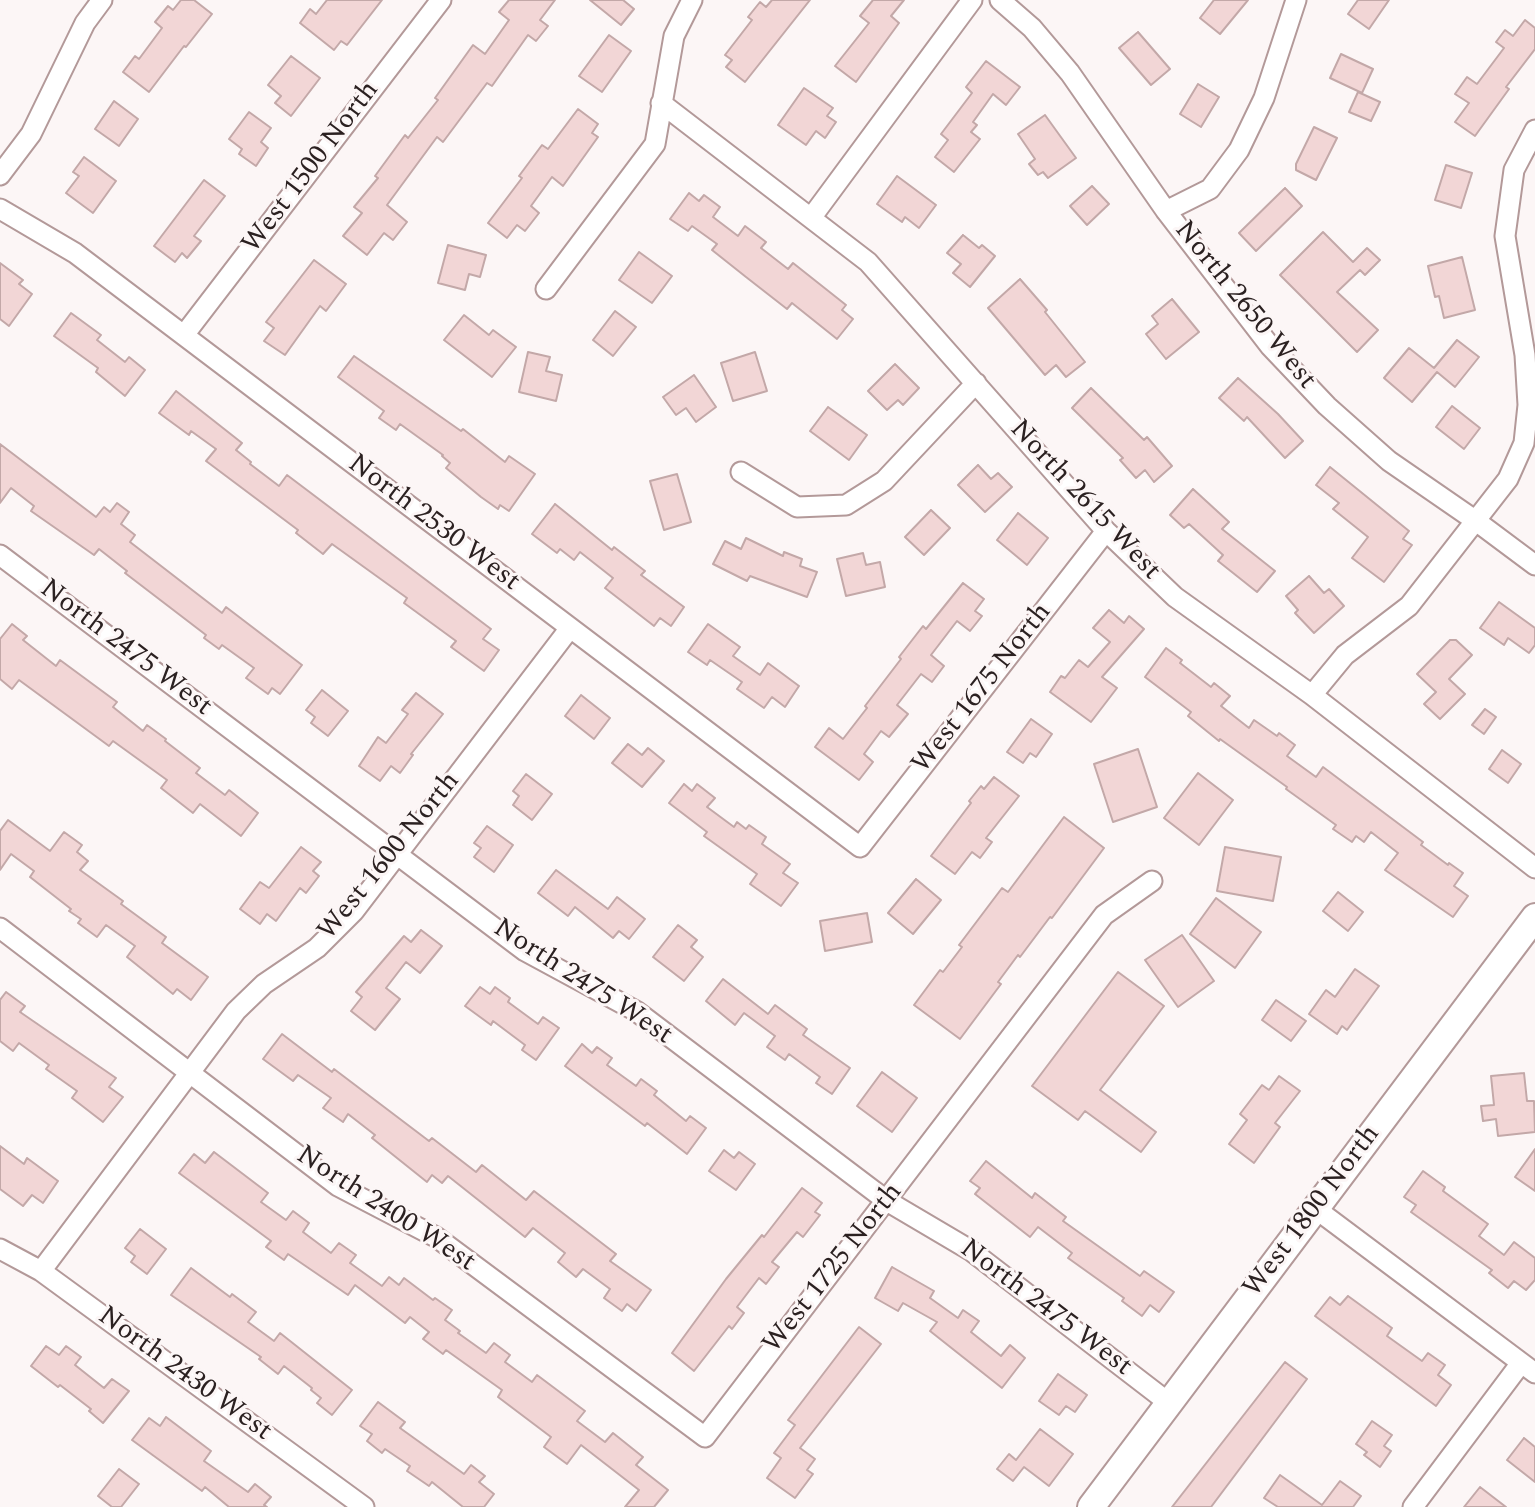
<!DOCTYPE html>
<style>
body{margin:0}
canvas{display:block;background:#fcf6f6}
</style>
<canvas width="1535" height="1507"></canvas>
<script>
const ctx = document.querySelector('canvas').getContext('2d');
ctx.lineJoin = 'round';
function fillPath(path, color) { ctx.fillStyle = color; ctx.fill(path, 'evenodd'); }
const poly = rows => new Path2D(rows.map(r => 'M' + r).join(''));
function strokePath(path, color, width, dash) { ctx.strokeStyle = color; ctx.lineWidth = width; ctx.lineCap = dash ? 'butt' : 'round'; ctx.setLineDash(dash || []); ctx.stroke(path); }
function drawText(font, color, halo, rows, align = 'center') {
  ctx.font = font + ' Spectral,serif'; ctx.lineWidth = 6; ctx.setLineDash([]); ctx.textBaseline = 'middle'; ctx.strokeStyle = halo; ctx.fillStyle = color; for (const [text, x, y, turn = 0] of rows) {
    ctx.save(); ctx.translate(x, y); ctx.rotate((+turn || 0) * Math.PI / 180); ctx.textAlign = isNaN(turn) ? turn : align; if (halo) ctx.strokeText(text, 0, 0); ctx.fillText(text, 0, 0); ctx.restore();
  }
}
const building = poly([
 [181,0,194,0,212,14,186,47,184,46,149,92,123,72,135,56,139,59,162,28,155,22,168,6,173,10,181,0],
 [327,0,382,0,347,45,341,41,334,50,300,23,310,9,316,14,327,0],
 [509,0,555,0,540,20,548,26,536,41,528,35,492,86,487,83,443,142,437,137,387,205,407,222,393,240,384,233,367,255,343,236,362,213,354,207,378,178,375,176,405,135,408,138,438,100,435,98,473,45,485,54,509,20,499,12,509,0],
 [590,0,623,0,634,9,621,25,590,0],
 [772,0,810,0,745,82,726,67,732,60,725,55,752,20,748,17,760,2,766,7,772,0],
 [873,0,904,0,891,16,899,23,856,82,835,66,869,23,860,16,873,0],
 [1214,0,1248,0,1220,34,1200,18,1214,0],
 [1358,0,1389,0,1369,29,1348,14,1358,0],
 [1525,20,1535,28,1535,49,1506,87,1509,89,1475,136,1455,122,1469,103,1455,94,1467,77,1477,84,1504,48,1496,42,1505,30,1513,36,1525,20],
 [1138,32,1170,69,1151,85,1119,48,1138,32],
 [609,35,631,51,602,92,579,76,609,35],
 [1341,54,1373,69,1362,93,1330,78,1341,54],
 [291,56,320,78,291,116,275,103,281,96,268,85,291,56],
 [986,61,1020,87,1006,105,993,94,973,122,977,125,971,132,980,139,954,172,935,157,948,140,941,134,972,93,966,87,986,61],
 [1198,84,1219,97,1201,127,1180,114,1198,84],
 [804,88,833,108,827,116,836,122,825,138,816,131,806,145,778,125,804,88],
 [1358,92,1380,102,1371,121,1349,112,1358,92],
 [114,101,138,119,119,146,95,129,114,101],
 [578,109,598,124,592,133,598,137,563,186,552,177,531,206,539,213,525,231,517,225,507,238,488,223,522,178,519,176,542,145,548,149,578,109],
 [249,112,271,128,261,142,268,148,256,166,239,154,242,149,229,139,249,112],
 [1045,115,1076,158,1048,178,1043,172,1038,175,1029,164,1035,159,1018,134,1045,115],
 [1314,127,1337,138,1316,180,1296,170,1296,164,1314,127],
 [84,157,116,181,93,213,66,193,79,176,73,172,84,157],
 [1446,165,1472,173,1461,208,1435,200,1446,165],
 [897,176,936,205,919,228,905,217,902,222,877,204,897,176],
 [204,180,225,196,194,236,201,241,187,258,182,253,175,262,154,246,204,180],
 [1092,186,1109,204,1087,225,1070,206,1092,186],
 [1285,188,1302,206,1256,251,1239,233,1285,188],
 [689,193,699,201,704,195,720,207,713,217,738,236,745,226,766,242,761,248,788,269,793,263,846,305,842,310,853,319,837,339,792,303,787,309,746,277,712,250,717,244,692,226,688,231,670,219,689,193],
 [1323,232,1353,262,1367,248,1380,260,1365,275,1360,270,1337,292,1378,330,1357,352,1280,275,1323,232],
 [963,235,979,248,982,245,995,256,970,287,953,273,961,264,947,253,963,235],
 [448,245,486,255,480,277,469,274,465,290,438,283,448,245],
 [639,252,672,276,652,303,619,280,639,252],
 [1462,257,1475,310,1444,318,1439,296,1435,297,1428,266,1462,257],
 [314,260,346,284,326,311,320,306,285,355,264,341,274,328,266,322,314,260],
 [0,263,23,280,19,284,32,294,9,326,0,319,0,263],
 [1020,279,1047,310,1045,312,1085,362,1066,377,1056,365,1045,375,988,308,1020,279],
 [1172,299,1199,332,1166,359,1146,334,1158,324,1152,316,1172,299],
 [615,311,636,327,613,356,593,340,615,311],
 [71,313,101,335,97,340,125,362,129,357,145,370,125,396,96,372,98,368,54,336,71,313],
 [464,315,489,335,493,330,516,347,492,377,444,340,464,315],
 [1457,340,1479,357,1455,387,1437,372,1412,402,1384,378,1409,348,1434,368,1457,340],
 [528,352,550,357,546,371,562,375,556,401,519,392,528,352],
 [755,352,767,391,733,401,721,363,755,352],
 [354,356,461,431,463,429,505,462,509,456,535,474,509,511,500,505,498,509,481,497,446,468,450,463,442,456,443,455,400,424,396,430,379,418,384,411,338,377,354,356],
 [895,364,919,388,903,405,898,400,887,410,868,391,895,364],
 [694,375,716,407,696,422,686,408,676,415,663,397,694,375],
 [1238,378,1278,414,1303,441,1285,458,1247,417,1244,421,1219,398,1238,378],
 [1091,388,1144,440,1147,437,1172,466,1154,482,1145,470,1136,478,1120,460,1123,458,1072,408,1091,388],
 [176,391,242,443,236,450,251,462,250,464,279,486,287,475,491,629,483,639,499,650,484,671,451,647,456,641,404,603,407,598,332,544,323,554,296,533,298,530,206,461,216,449,191,431,189,435,159,413,176,391],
 [1452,406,1480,428,1464,449,1436,427,1452,406],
 [828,407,867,435,849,460,810,431,828,407],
 [0,444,96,517,104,507,110,512,117,503,129,512,121,524,135,535,130,542,222,613,226,607,302,665,280,694,272,688,268,694,246,678,254,668,222,645,219,649,204,638,206,635,125,573,127,571,99,549,94,555,31,511,34,506,11,488,0,503,0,444],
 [978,465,991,479,998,473,1012,487,985,512,958,485,978,465],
 [1330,467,1409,531,1403,539,1412,545,1384,582,1352,558,1368,537,1333,509,1339,503,1316,485,1330,467],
 [677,474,691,522,664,530,650,481,677,474],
 [1193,489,1229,522,1222,529,1275,571,1257,592,1218,561,1223,555,1189,524,1184,528,1170,515,1193,489],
 [555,504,612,550,614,547,645,571,641,575,684,607,671,626,660,618,654,626,605,588,613,578,580,552,574,560,560,549,557,553,532,534,555,504],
 [931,510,950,528,924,555,905,537,931,510],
 [1018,513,1048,538,1027,565,997,540,1018,513],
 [746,538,783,556,784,552,802,559,800,566,817,572,807,597,750,576,747,581,713,564,725,541,741,549,746,538],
 [863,553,866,565,880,562,885,587,846,596,837,559,863,553],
 [1309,576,1324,593,1329,589,1344,606,1314,633,1295,613,1298,610,1286,596,1309,576],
 [963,583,984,599,975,611,982,616,970,631,957,621,931,655,944,666,932,682,921,674,897,705,908,714,889,737,881,731,864,754,873,762,859,780,815,747,829,728,843,739,867,708,865,706,901,659,899,657,923,626,926,629,963,583],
 [1499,602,1535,628,1535,645,1529,653,1508,638,1504,645,1480,628,1499,602],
 [1109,610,1124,623,1129,616,1144,629,1102,677,1117,688,1091,722,1050,692,1061,676,1065,678,1079,660,1088,667,1110,642,1093,628,1109,610],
 [12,624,27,636,23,640,56,666,60,660,117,702,113,707,143,731,147,725,166,739,165,741,200,768,196,773,225,795,229,790,258,813,241,836,200,804,193,813,161,788,167,780,113,741,109,746,19,680,12,689,0,679,0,639,12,624],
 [708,624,740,647,733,656,760,675,768,663,799,686,785,707,772,697,764,708,737,689,742,682,710,660,707,665,688,652,708,624],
 [1450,640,1456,640,1472,655,1449,679,1465,694,1440,719,1424,704,1436,692,1417,674,1450,640],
 [1166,648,1182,660,1180,663,1211,687,1214,683,1230,696,1221,706,1249,728,1254,720,1277,736,1279,733,1295,745,1287,756,1316,777,1323,767,1423,842,1421,845,1448,865,1449,863,1463,873,1454,886,1468,896,1453,917,1385,870,1398,853,1371,832,1364,842,1356,836,1352,842,1333,829,1336,825,1286,789,1287,787,1220,739,1219,741,1188,716,1191,712,1145,677,1166,648],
 [322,690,348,711,328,736,311,723,315,717,306,710,322,690],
 [416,693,443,714,411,754,413,755,400,773,391,766,380,781,359,766,378,737,386,743,408,714,402,710,416,693],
 [581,695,610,718,594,739,565,716,581,695],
 [1485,709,1496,717,1484,734,1472,725,1485,709],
 [1031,719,1052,734,1036,757,1030,753,1023,763,1007,752,1031,719],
 [628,744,642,755,648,748,664,761,642,787,612,763,628,744],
 [1138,749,1157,807,1113,822,1094,764,1138,749],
 [1502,750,1521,764,1508,783,1489,769,1502,750],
 [1198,773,1233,800,1199,845,1164,818,1198,773],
 [526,774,552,794,532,820,513,805,519,796,513,791,526,774],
 [994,777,1019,796,986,838,992,842,980,858,972,852,955,874,931,856,971,803,969,801,981,786,984,789,994,777],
 [684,784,692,791,697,784,715,798,707,807,734,827,737,822,746,829,749,825,766,837,762,844,790,864,783,873,798,883,781,906,750,884,757,874,704,836,707,832,669,803,684,784],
 [1064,817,1104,848,1052,918,1050,917,1020,957,1018,955,998,982,1001,984,960,1039,914,1005,940,970,943,972,962,947,959,945,1002,888,1008,892,1064,817],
 [8,820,50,851,64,832,82,845,77,852,88,861,80,870,123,901,121,904,166,937,162,943,208,977,191,1000,177,989,173,994,127,957,135,946,106,925,97,937,78,923,81,919,69,911,71,909,30,877,34,871,11,854,0,870,0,831,8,820],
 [487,826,513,845,494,872,474,857,481,848,474,843,487,826],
 [301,847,321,862,313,871,319,876,306,893,300,888,276,921,267,914,260,924,240,909,260,882,269,888,301,847],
 [1225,847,1281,857,1273,901,1217,891,1225,847],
 [556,870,608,909,617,897,645,919,629,939,619,931,613,938,575,907,568,916,538,893,556,870],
 [916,879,941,900,913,934,888,913,916,879],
 [1338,892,1363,912,1348,931,1323,911,1338,892],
 [1216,898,1261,932,1235,968,1190,934,1216,898],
 [867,913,872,942,825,951,820,921,867,913],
 [678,925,697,940,691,947,703,957,684,981,653,957,678,925],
 [421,930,442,946,420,973,406,962,386,988,400,999,375,1030,351,1011,362,997,356,992,404,936,411,942,421,930],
 [1182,935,1214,981,1178,1007,1145,960,1182,935],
 [1355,969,1379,986,1347,1030,1342,1026,1337,1034,1309,1014,1326,990,1335,997,1355,969],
 [1118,972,1164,1006,1100,1090,1156,1132,1141,1152,1085,1111,1078,1120,1032,1086,1118,972],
 [723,979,768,1014,775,1005,807,1029,803,1035,850,1068,832,1094,816,1083,820,1077,789,1054,785,1060,767,1047,775,1036,744,1013,735,1025,706,1001,723,979],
 [480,987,490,994,495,987,510,998,508,1002,538,1024,543,1017,559,1028,536,1060,522,1050,525,1045,493,1021,491,1025,465,1006,480,987],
 [6,992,25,1006,20,1012,116,1078,109,1087,123,1097,103,1122,72,1098,77,1091,46,1069,49,1065,19,1043,13,1051,0,1041,0,1000,6,992],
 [1276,1000,1306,1021,1291,1041,1262,1020,1276,1000],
 [282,1034,332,1072,334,1069,429,1141,432,1138,476,1172,482,1165,526,1200,534,1191,616,1254,610,1261,651,1290,636,1311,627,1304,622,1311,604,1298,610,1289,583,1269,576,1277,558,1262,565,1253,533,1228,525,1237,448,1176,442,1183,432,1175,427,1182,372,1138,375,1135,348,1114,343,1122,323,1108,331,1098,298,1075,293,1081,263,1059,282,1034],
 [582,1044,592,1053,597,1047,612,1058,607,1065,636,1086,641,1079,657,1091,654,1095,686,1121,690,1116,706,1128,687,1154,647,1123,645,1126,565,1066,582,1044],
 [882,1072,917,1098,892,1132,857,1106,882,1072],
 [1524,1073,1527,1101,1534,1101,1535,1132,1498,1136,1496,1119,1483,1121,1481,1106,1494,1105,1491,1076,1524,1073],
 [1279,1076,1300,1091,1275,1123,1280,1127,1254,1163,1229,1144,1247,1120,1240,1114,1262,1085,1269,1090,1279,1076],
 [0,1146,24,1164,27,1158,58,1181,43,1203,32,1195,23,1206,0,1189,0,1146],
 [1535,1149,1535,1191,1515,1177,1535,1149],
 [724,1150,734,1158,739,1152,755,1164,736,1190,709,1171,724,1150],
 [214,1152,268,1193,261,1202,286,1220,293,1211,309,1223,303,1232,331,1253,339,1243,356,1255,350,1263,382,1286,389,1277,399,1285,404,1278,433,1300,435,1298,452,1310,445,1320,460,1331,458,1333,486,1353,494,1343,510,1355,505,1362,532,1382,537,1375,585,1411,577,1421,605,1442,613,1433,643,1457,636,1465,668,1490,654,1507,625,1507,639,1490,581,1445,567,1464,544,1447,551,1437,498,1397,502,1390,446,1350,443,1354,423,1339,429,1332,410,1317,405,1323,355,1285,348,1295,288,1254,284,1260,266,1247,271,1241,179,1173,194,1154,205,1163,214,1152],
 [986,1161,1032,1198,1035,1193,1066,1217,1063,1221,1140,1276,1144,1271,1174,1292,1159,1312,1150,1305,1142,1316,1122,1301,1124,1298,1068,1258,1072,1253,1038,1227,1030,1237,975,1194,980,1188,970,1181,986,1161],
 [1423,1171,1445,1187,1443,1191,1488,1224,1479,1236,1504,1255,1514,1242,1535,1258,1535,1280,1526,1290,1514,1281,1508,1288,1489,1273,1492,1270,1411,1212,1416,1205,1404,1197,1423,1171],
 [802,1188,822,1203,815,1212,820,1215,803,1237,797,1232,772,1262,779,1267,766,1284,759,1278,737,1307,744,1313,732,1329,729,1326,694,1371,672,1353,726,1279,762,1235,764,1237,802,1188],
 [140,1229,166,1249,147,1274,131,1262,135,1256,125,1248,140,1229],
 [892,1267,934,1291,930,1298,958,1318,963,1310,979,1321,971,1332,1001,1356,1010,1345,1025,1358,1002,1388,930,1331,937,1322,903,1303,898,1311,875,1298,892,1267],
 [191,1268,230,1297,232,1294,256,1312,248,1322,274,1341,280,1333,352,1390,332,1415,317,1403,321,1398,311,1390,312,1388,284,1366,278,1374,259,1359,261,1357,171,1295,191,1268],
 [1348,1296,1392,1328,1387,1336,1422,1361,1428,1353,1445,1365,1438,1375,1451,1385,1436,1406,1315,1316,1330,1297,1340,1305,1348,1296],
 [859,1327,881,1344,800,1448,815,1459,807,1470,813,1474,795,1498,767,1478,781,1458,774,1453,795,1425,788,1420,859,1327],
 [46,1346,59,1355,66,1346,81,1357,75,1365,104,1388,112,1379,129,1391,103,1423,89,1411,91,1409,60,1385,58,1387,31,1366,46,1346],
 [1285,1362,1307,1379,1211,1507,1172,1507,1285,1362],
 [1058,1374,1087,1395,1075,1412,1066,1406,1059,1415,1039,1401,1058,1374],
 [378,1402,405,1422,400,1428,464,1474,471,1465,485,1476,479,1482,494,1494,484,1507,463,1507,432,1482,429,1486,407,1471,410,1466,385,1449,382,1453,367,1441,372,1434,360,1426,378,1402],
 [166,1417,211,1451,204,1461,248,1492,255,1484,271,1497,264,1505,267,1507,229,1507,205,1487,202,1491,132,1440,149,1418,160,1426,166,1417],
 [1372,1421,1392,1435,1384,1446,1391,1451,1380,1467,1364,1455,1367,1452,1356,1444,1372,1421],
 [1040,1429,1073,1454,1049,1486,1024,1467,1013,1481,997,1469,1009,1454,1016,1460,1040,1429],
 [1524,1438,1535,1447,1535,1482,1507,1460,1524,1438],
 [119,1469,139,1484,121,1507,112,1507,98,1496,119,1469],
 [1280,1475,1322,1505,1340,1481,1361,1496,1353,1507,1278,1507,1264,1498,1280,1475],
 [1480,1487,1506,1507,1464,1507,1480,1487]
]);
const minor = poly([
 [1000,0,1032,28,1070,73,1166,211,1270,346,1327,406,1389,461,1476,521,1535,565],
 [661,103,868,262,1106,531,1175,597,1312,695,1535,868],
 [0,175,31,134,85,23,102,0],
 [0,209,75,253,860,847,1106,531],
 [1166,211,1210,189,1239,150,1264,98,1296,0],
 [811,218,972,0],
 [546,289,655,144,674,36,692,0],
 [184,335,441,0],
 [741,472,797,507,846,505,884,481,976,383],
 [0,555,525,951,636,1011,887,1201,970,1250,1169,1403],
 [1312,695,1345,655,1409,606,1508,479,1524,443,1528,405,1525,355,1505,236,1514,170,1535,130],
 [0,928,338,1186,436,1237,705,1437,1104,915,1152,881],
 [1316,1209,1535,1373],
 [0,1249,41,1271,364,1507],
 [41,1271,236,1011,264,984,317,948,354,911,570,628],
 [1413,1507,1521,1363]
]);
const secondary = poly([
 [1091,1507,1535,917]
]);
const streetNames = [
 ["West 1500 North",312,168,-53],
 ["North 2650 West",1244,306,51],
 ["North 2615 West",1084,501,47],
 ["North 2530 West",433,524,37],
 ["North 2475 West",125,649,37],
 ["West 1675 North",983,689,-52],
 ["West 1600 North",390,857,-51],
 ["North 2475 West",582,983,33],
 ["North 2400 West",385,1210,33],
 ["West 1800 North",1313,1212,-53],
 ["West 1725 North",834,1269,-52],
 ["North 2475 West",1045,1309,37],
 ["North 2430 West",184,1375,36]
];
fillPath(building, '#f2d6d6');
strokePath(building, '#c3a8a8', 2);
strokePath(minor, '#b39999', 23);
strokePath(secondary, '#b39999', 30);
strokePath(minor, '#fff', 19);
strokePath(secondary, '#fff', 26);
drawText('28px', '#2b2121', '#fcf6f6', streetNames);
</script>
